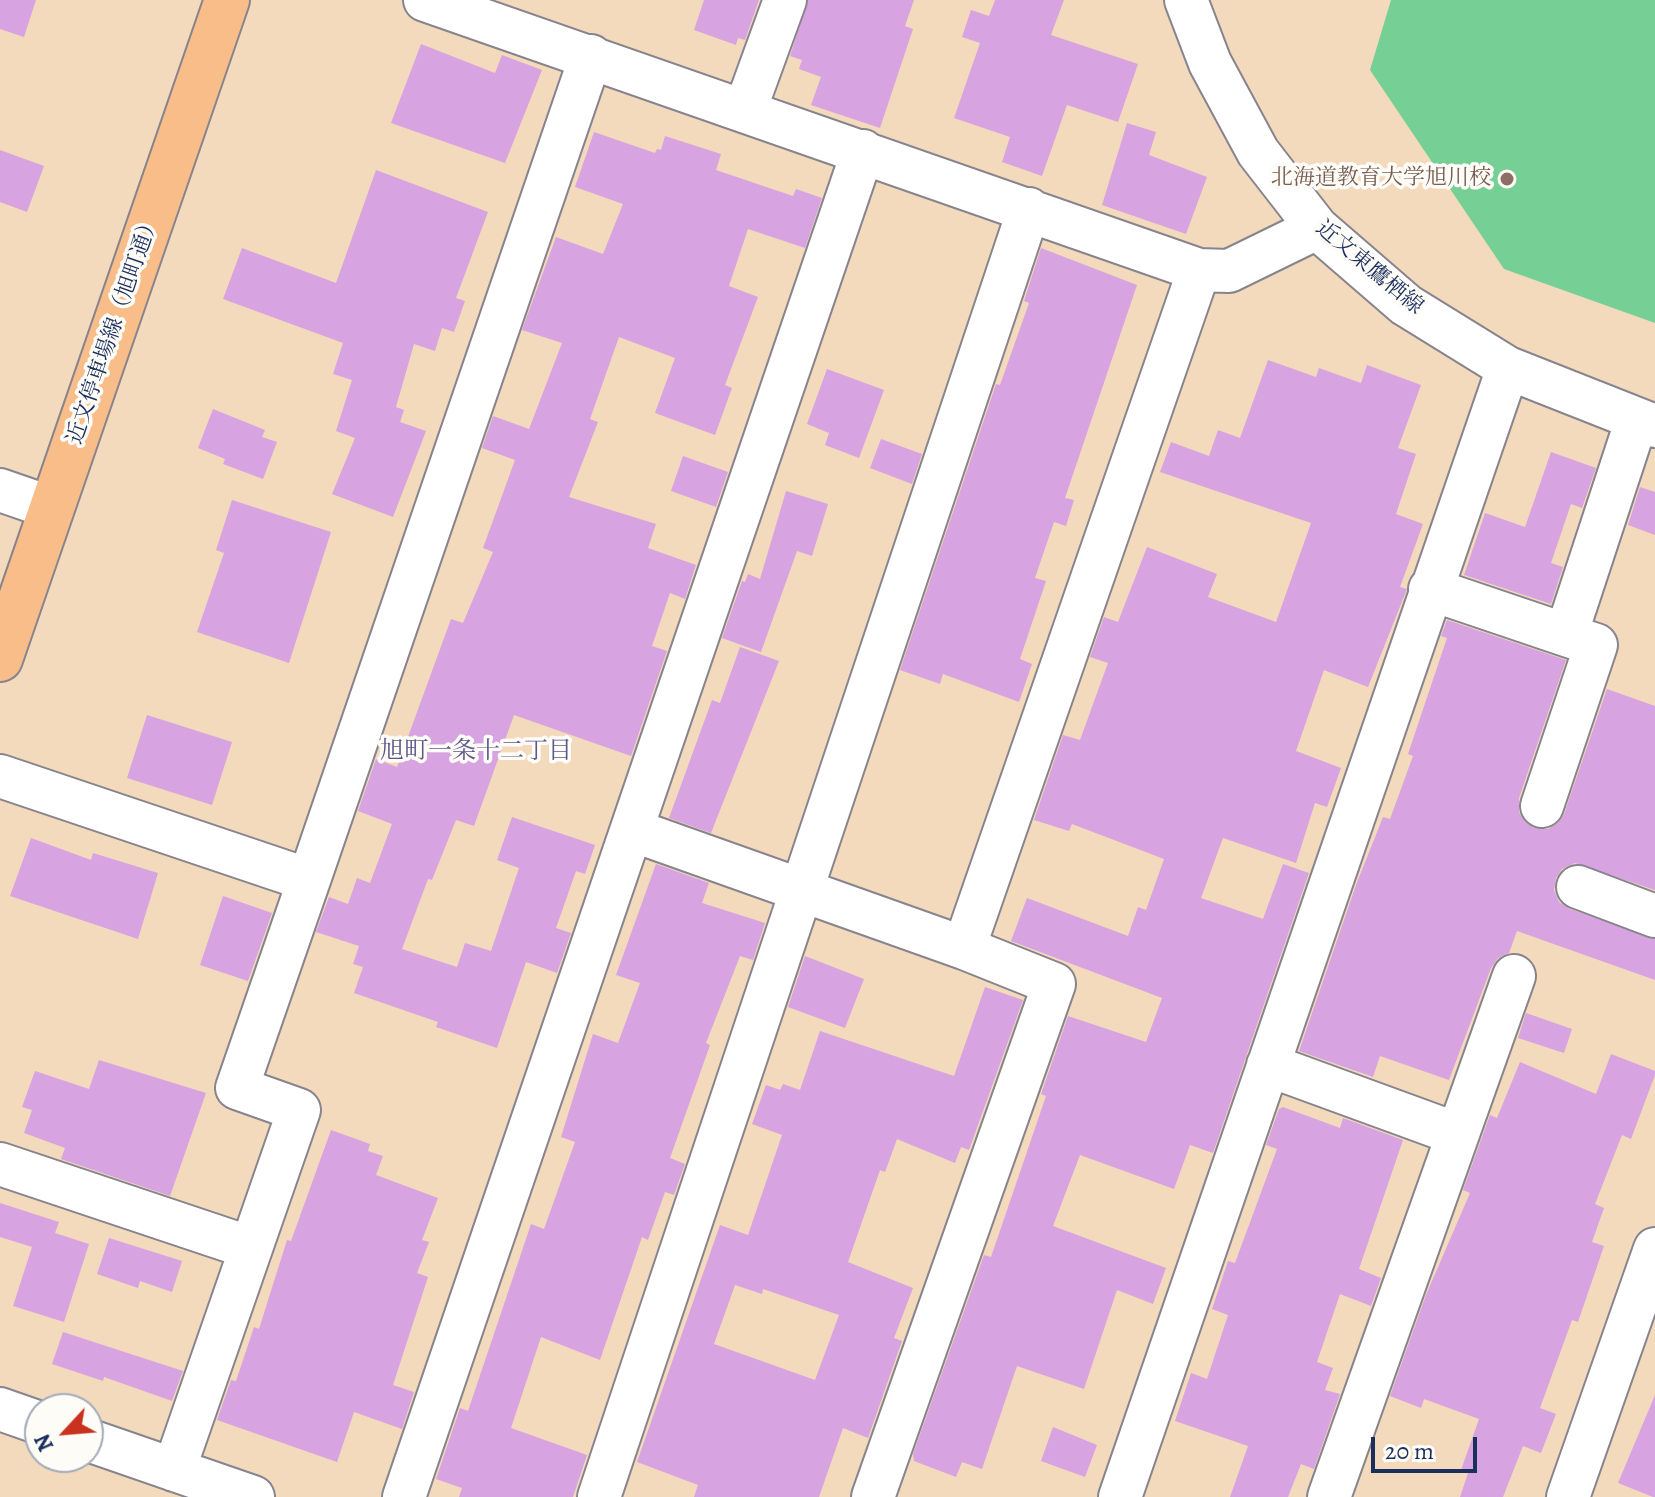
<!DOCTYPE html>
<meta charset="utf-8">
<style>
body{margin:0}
#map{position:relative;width:1655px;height:1497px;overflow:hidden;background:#f3dabc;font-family:Alegreya,serif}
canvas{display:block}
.north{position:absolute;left:24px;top:1393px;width:80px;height:80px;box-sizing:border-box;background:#fdfcf7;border:2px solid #a3aaba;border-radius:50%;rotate:244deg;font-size:22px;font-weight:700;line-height:32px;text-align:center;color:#1b2f5e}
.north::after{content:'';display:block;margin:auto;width:28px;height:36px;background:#c8321e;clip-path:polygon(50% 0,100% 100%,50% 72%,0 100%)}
.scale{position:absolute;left:1371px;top:1437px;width:106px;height:36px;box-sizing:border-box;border:4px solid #1b2f5e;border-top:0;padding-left:10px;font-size:24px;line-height:28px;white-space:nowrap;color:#1b2f5e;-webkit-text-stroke:6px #fdfcf7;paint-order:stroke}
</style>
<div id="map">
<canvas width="1655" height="1497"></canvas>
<div class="north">N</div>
<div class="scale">20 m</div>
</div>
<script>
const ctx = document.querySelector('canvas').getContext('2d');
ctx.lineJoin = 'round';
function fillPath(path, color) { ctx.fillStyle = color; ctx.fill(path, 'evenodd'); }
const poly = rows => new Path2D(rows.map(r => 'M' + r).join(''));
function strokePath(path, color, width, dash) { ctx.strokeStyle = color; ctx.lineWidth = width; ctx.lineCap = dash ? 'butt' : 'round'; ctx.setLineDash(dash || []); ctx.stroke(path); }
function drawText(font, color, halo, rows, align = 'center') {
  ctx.font = font + ' Alegreya,"Noto Serif JP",serif'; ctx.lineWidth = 7; ctx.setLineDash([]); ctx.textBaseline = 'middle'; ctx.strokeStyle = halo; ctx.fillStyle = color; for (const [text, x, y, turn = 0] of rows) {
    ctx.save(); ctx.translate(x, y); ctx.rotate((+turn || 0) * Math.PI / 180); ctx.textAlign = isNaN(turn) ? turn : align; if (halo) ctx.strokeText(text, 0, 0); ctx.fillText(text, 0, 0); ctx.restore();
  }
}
const green = poly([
 [1391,0,1655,0,1655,323,1504,269,1370,70]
]);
const building = poly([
 [0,0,36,0,24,37,0,29],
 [704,0,759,0,745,40,738,38,736,45,694,30],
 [808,0,914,0,905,26,913,29,880,128,811,105,821,77,799,69,802,60,790,56],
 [995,0,1064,0,1051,35,1138,64,1118,122,1067,105,1042,176,1002,162,1010,137,954,118,980,43,962,37,971,10,989,16],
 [421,44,495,73,502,55,542,70,505,163,391,123],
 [1127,123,1156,132,1149,155,1207,177,1186,234,1102,205],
 [594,132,655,153,657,149,661,150,665,136,721,154,716,170,793,196,796,189,822,198,805,248,748,229,729,286,758,297,725,385,732,388,715,435,655,413,675,358,619,337,590,419,598,422,569,497,656,524,648,548,696,565,685,599,670,593,652,646,667,651,631,756,514,715,474,826,456,820,432,880,428,879,402,949,457,967,465,943,491,951,519,868,497,860,512,817,595,845,585,874,576,871,556,928,571,933,557,973,526,962,497,1048,436,1027,438,1022,354,993,363,967,353,964,359,946,316,932,329,897,348,904,357,878,370,883,392,824,358,811,376,759,397,767,451,619,463,623,493,552,483,548,515,460,482,448,493,416,529,429,562,343,522,330,556,237,603,254,623,204,575,187],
 [0,150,44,166,27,212,0,202],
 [376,170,488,212,456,298,465,301,454,332,442,328,435,351,414,344,396,407,404,410,400,422,426,431,393,517,332,494,355,438,336,431,352,380,333,374,343,343,223,299,242,248,336,283],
 [1041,248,1137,285,1065,498,1074,500,1066,526,1054,522,1035,578,1046,581,1020,659,1032,664,1019,702,943,674,940,684,900,670,996,384,1000,385,1029,303,1024,301],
 [1268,360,1316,377,1319,368,1361,383,1367,365,1421,385,1398,448,1416,454,1396,514,1423,524,1400,587,1407,589,1368,687,1324,670,1296,751,1341,768,1327,807,1315,803,1296,863,1223,838,1201,898,1263,919,1283,864,1309,873,1213,1153,1190,1145,1174,1189,1080,1155,1053,1226,1166,1268,1153,1304,1117,1290,1084,1389,1017,1366,982,1469,962,1462,956,1477,914,1461,913,1454,984,1255,991,1257,1046,1096,1041,1094,1068,1016,1146,1042,1162,998,1011,941,1027,898,1128,936,1138,907,1146,910,1164,859,1072,824,1069,831,1034,820,1063,735,1080,740,1108,663,1090,657,1104,617,1118,622,1147,547,1217,574,1208,597,1276,622,1311,523,1160,472,1171,442,1209,456,1218,430,1240,438],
 [827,369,884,390,859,458,825,445,829,433,807,424],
 [213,409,265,430,262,437,277,442,263,479,223,464,225,459,198,448],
 [881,439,922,454,912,484,870,468],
 [1551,452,1596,468,1582,508,1571,504,1551,563,1563,567,1551,604,1464,575,1485,513,1525,527],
 [683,456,728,472,716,507,671,491],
 [1640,487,1655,492,1655,535,1628,525],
 [786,491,828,504,812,556,797,551,761,652,722,638,742,581,745,582,748,574,760,579],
 [232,500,331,532,289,663,197,632,224,553,216,550],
 [1447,620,1566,660,1519,798,1519,812,1525,822,1534,828,1548,829,1558,823,1564,814,1607,689,1655,706,1655,890,1575,863,1562,869,1556,878,1554,890,1559,902,1570,909,1655,939,1655,980,1517,931,1509,953,1498,958,1491,968,1449,1080,1380,1056,1373,1077,1299,1051,1356,885,1383,817,1390,819,1413,756,1408,754,1447,638,1441,636],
 [740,647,779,661,711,833,669,818,712,700,720,703],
 [147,715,232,742,212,805,127,778],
 [31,838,91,860,93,853,158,873,138,939,10,896],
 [656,864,709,883,702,903,765,923,753,960,740,956,706,1043,710,1045,670,1158,685,1164,674,1195,665,1192,648,1240,642,1237,600,1360,541,1337,511,1428,587,1455,573,1497,459,1497,462,1488,436,1479,460,1408,468,1411,531,1224,544,1229,575,1142,561,1137,593,1034,618,1043,640,983,616,975],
 [223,896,272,913,248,981,200,965],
 [805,956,864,979,845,1028,788,1007],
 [985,987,1023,1000,969,1150,961,1147,955,1163,897,1139,885,1172,880,1170,848,1262,913,1288,894,1338,902,1341,868,1438,843,1428,819,1497,694,1497,698,1485,637,1462,720,1225,748,1235,782,1135,752,1124,766,1085,780,1090,783,1084,800,1090,820,1031,954,1076],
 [735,1285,762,1294,763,1289,839,1315,815,1380,714,1344],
 [1526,1013,1572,1029,1564,1053,1518,1038],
 [1611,1054,1655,1071,1655,1075,1631,1139,1622,1135,1595,1204,1604,1208,1592,1242,1604,1246,1578,1322,1572,1320,1540,1408,1556,1414,1541,1453,1523,1446,1503,1497,1460,1497,1468,1473,1461,1470,1479,1419,1424,1399,1421,1408,1390,1396,1426,1295,1470,1193,1463,1190,1490,1115,1497,1118,1520,1062,1596,1094],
 [99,1060,206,1093,170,1196,61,1159,65,1148,24,1133,32,1110,22,1107,35,1071,89,1089],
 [1283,1107,1340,1128,1343,1118,1403,1140,1359,1269,1381,1278,1371,1306,1340,1294,1317,1362,1333,1368,1325,1390,1340,1394,1314,1469,1301,1464,1288,1497,1230,1497,1248,1446,1175,1421,1191,1373,1207,1379,1228,1315,1212,1309,1228,1261,1235,1263,1277,1149,1266,1145,1279,1109],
 [331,1130,370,1144,368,1151,383,1156,376,1175,438,1198,422,1240,429,1242,417,1273,428,1277,393,1385,414,1392,402,1429,354,1412,337,1462,217,1420,231,1380,236,1381,254,1327,259,1329,287,1240,291,1241],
 [0,1203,59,1222,55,1233,89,1244,64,1322,13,1306,32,1247,0,1237],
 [109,1238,182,1261,172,1292,140,1281,138,1288,97,1274],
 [63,1332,183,1371,172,1401,104,1377,103,1381,52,1364],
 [1655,1395,1655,1497,1653,1497,1618,1483],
 [1053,1427,1097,1445,1085,1477,1041,1461]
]);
const minor = poly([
 [425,0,1199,270,1229,271,1317,228],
 [1186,0,1210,63,1258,152,1317,228,1406,305,1508,368,1655,426],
 [745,110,785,0],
 [0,490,52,508],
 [1430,589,1566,635,1637,419],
 [0,776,309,880,591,56],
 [1542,806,1596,645,1566,635],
 [632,830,964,948,1054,984,873,1497],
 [1578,887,1655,916],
 [964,948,1199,270],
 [1268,1065,1457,1134],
 [0,1164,251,1248],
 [0,1409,40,1423],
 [88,1440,253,1497],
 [174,1470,299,1110,237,1088,309,880],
 [404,1497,863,151],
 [599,1497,1029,209],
 [1120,1497,1508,368],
 [1329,1497,1514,976],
 [1568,1497,1655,1249]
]);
const major = poly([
 [0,659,227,0]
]);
const markers = [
 [1507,179,8,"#8d6e63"]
];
const educationNames = [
 ["北海道教育大学旭川校",1491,179]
];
const streetNames = [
 ["近文東鷹栖線",1369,268,40],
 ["近文停車場線（旭町通）",114,329,-71]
];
const neighbourhoodNames = [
 ["旭町一条十二丁目",476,752]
];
fillPath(green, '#76cf95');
fillPath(building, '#d7a3e0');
strokePath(minor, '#87848d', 46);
strokePath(major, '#87848d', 48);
strokePath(minor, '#fff', 42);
strokePath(major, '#f8bd89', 44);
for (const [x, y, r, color] of markers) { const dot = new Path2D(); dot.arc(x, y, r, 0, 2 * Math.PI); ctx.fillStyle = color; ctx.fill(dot); strokePath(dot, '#fdfcf7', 3); }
drawText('22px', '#785e54', '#fdfcf7', educationNames, 'right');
drawText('22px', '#1b2f5e', '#fdfcf7', streetNames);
drawText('24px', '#5d588c', '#fdfcf7', neighbourhoodNames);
</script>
